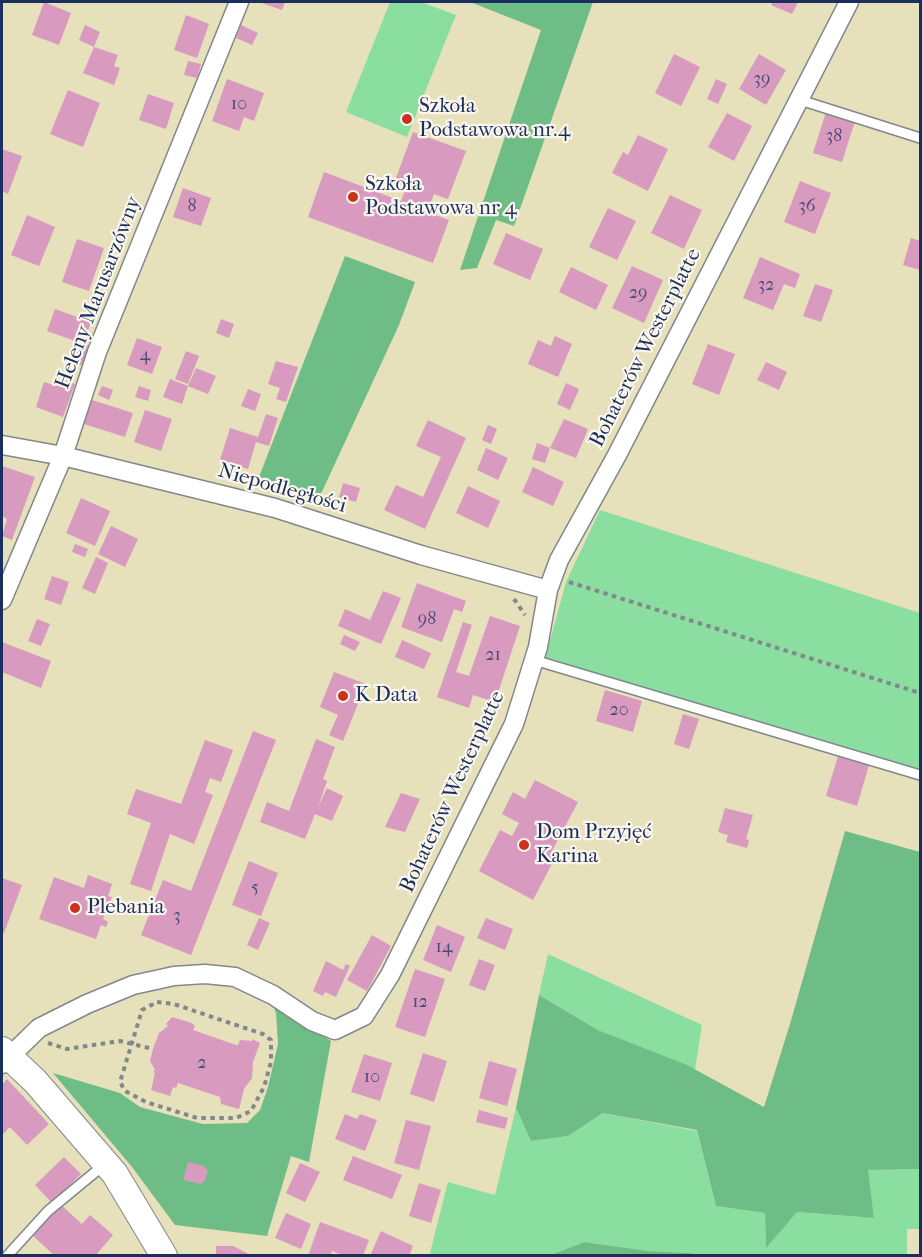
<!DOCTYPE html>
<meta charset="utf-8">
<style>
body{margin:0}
#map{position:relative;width:922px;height:1257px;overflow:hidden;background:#e6e0bb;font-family:"IM FELL French Canon",serif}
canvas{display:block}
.frame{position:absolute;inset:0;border:3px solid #1b2f5e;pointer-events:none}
</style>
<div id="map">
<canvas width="922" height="1257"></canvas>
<div class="frame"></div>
</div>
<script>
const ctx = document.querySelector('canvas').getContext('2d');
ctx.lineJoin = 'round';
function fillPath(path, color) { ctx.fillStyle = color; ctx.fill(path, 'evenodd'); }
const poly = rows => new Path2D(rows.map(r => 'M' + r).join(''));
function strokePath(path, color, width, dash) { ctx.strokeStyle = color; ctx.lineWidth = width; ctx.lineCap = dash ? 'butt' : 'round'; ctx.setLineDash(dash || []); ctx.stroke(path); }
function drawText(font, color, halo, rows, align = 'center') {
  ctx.font = font + ' "IM FELL French Canon",serif'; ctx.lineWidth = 4.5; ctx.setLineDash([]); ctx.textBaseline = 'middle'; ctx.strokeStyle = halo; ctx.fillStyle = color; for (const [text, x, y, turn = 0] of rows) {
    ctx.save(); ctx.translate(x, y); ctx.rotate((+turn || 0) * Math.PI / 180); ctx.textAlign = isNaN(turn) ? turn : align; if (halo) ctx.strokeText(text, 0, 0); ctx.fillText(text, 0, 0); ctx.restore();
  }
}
const green = poly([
 [390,2,421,2,456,15,407,137,346,112],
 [600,510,920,613,920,769,545,659,566,582],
 [548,954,702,1025,695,1070,598,1030,539,995],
 [516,1108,531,1141,568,1136,603,1113,697,1131,716,1206,765,1213,766,1246,797,1212,874,1218,867,1170,920,1169,920,1229,907,1229,907,1255,697,1256,690,1253,649,1251,584,1242,551,1255,438,1256,430,1253,448,1182,495,1195]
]);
const forest = poly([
 [470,2,593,2,514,226,496,220,477,268,460,270,541,30],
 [345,256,415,282,399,325,320,496,259,477],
 [845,831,920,852,920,1169,868,1170,874,1218,797,1212,766,1248,765,1213,716,1206,697,1130,603,1113,568,1136,531,1141,516,1108,539,995,598,1030,687,1065,764,1107,790,1024],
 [271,1001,331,1041,309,1162,291,1156,267,1236,175,1225,132,1167,53,1073,120,1093,140,1107,203,1124,247,1123,260,1110,268,1087,278,1044,276,1013],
 [584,1242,649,1251,690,1253,697,1255,551,1255]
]);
const building = poly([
 [44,2,71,13,59,45,32,35],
 [259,2,285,2,282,10],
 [773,2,798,2,792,14,771,5],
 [186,15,209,24,197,58,174,50],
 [85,25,100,32,94,47,79,40],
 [241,25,258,33,252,45,236,38],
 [94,47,118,55,114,66,120,68,114,85,83,73],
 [674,54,700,67,681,106,655,93],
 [759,54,786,70,766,105,739,89],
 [188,61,201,64,197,78,184,75],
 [227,79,264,93,254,121,244,117,239,131,212,121],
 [716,79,727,84,718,104,707,99],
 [68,90,100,103,83,147,50,134],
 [148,94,174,103,166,129,139,120],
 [826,112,855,121,842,162,813,153],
 [727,113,752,126,734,161,708,147],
 [413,132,466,151,448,199,434,194,427,212,449,220,433,263,308,217,324,172,401,201,408,183,396,178],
 [638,135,668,149,648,191,612,173,623,152,628,155],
 [2,149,22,156,8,194,2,191],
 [800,181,831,193,815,234,784,222],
 [183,188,211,198,201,226,173,217],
 [670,195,702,210,684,249,651,233],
 [608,208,636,221,617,260,589,247],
 [27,215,55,227,39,266,11,255],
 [506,233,543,249,530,280,493,264],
 [911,238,920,241,920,270,903,265],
 [77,239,104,248,89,291,62,282],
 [760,257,800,274,795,288,784,284,773,310,743,298],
 [632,266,663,280,644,323,612,308],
 [571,267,608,285,596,310,559,292],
 [815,284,833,290,821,322,803,316],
 [55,309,91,322,83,344,90,346,84,366,72,362,78,342,47,331],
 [221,319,234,324,229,338,216,333],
 [555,336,572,344,558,377,528,364,538,340,551,346],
 [137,338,162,347,152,374,127,365],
 [708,344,735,354,719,395,692,384],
 [186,351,199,356,188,384,175,379],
 [276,361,298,367,286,402,276,399,280,388,268,384],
 [766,362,787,372,779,390,757,380],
 [196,368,216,376,208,394,188,386],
 [60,379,75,384,63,417,36,407,44,382,57,386],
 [170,379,188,386,182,404,163,397],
 [566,383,579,389,570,410,557,404],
 [102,386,113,390,109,400,98,395],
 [139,386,151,390,148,401,135,397],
 [248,389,261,394,255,411,241,406],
 [92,400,133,413,125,437,84,424],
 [145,410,172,419,161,451,134,442],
 [266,414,278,418,269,446,256,442,248,469,220,460,230,428,258,437],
 [564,419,588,429,576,458,550,448,545,463,532,459,537,443,550,448],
 [428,420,466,438,425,529,384,510,396,485,423,497,441,457,416,446],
 [488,425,497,429,491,444,482,440],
 [486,448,508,458,498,480,477,470],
 [2,466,35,477,12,540,2,536,7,519,2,516,3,488,2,487],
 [533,467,564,482,553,506,522,492],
 [343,483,360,488,356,502,339,497],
 [468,486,500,501,488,528,456,513],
 [81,498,110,511,95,546,66,533],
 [111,526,138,539,125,567,98,554],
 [75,544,88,549,85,557,72,552],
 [96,557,108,563,95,594,82,588],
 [52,576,69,582,61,605,44,599],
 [417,583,466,601,462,612,454,609,442,642,401,627],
 [383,591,401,598,381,644,338,626,345,609,370,620],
 [490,616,520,626,495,702,473,695,469,708,437,697,463,622,472,625,456,672,469,676],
 [37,619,50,624,41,646,28,641],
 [344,635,360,642,355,651,340,644],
 [402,640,431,653,424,669,395,657],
 [2,642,51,661,41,688,2,672],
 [334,672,366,684,343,741,329,735,338,715,320,707],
 [605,690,642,701,633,732,596,721],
 [683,714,699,719,689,749,674,744],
 [253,731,276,740,191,955,141,935,163,880,191,891],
 [316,739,335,747,323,779,327,781,318,807,327,788,343,796,332,821,315,814,305,839,260,822,267,802,289,811],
 [205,740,233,750,221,782,210,778,205,792,213,795,194,844,170,834,151,891,130,884,151,823,127,814,136,789,181,804],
 [838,756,869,765,857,806,826,796],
 [535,780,578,802,551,853,556,856,533,900,479,871,500,830,512,836,519,823,502,814,513,792,525,799],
 [401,793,420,799,405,832,385,827],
 [725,808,753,815,746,839,749,840,747,848,726,842,728,835,718,832],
 [249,861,278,873,261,916,232,905],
 [88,875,112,884,108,896,112,897,103,919,108,922,106,927,101,925,96,939,39,919,54,877,84,888],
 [2,878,22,885,4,933,2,932],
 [259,918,270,923,258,950,247,945],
 [486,918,513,929,505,950,477,938],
 [437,925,465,937,451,972,423,960],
 [372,935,391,946,367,991,347,980],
 [479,959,495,965,485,991,469,985],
 [326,961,343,970,346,964,350,966,336,997,325,992,323,996,313,991],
 [415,969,445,979,425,1037,395,1027],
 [172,1017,192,1023,195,1026,193,1030,236,1045,238,1045,240,1040,252,1041,252,1039,260,1043,253,1062,252,1078,244,1089,239,1109,221,1104,220,1097,178,1083,176,1088,173,1087,170,1096,151,1090,155,1073,153,1072,155,1070,150,1061,153,1049,159,1033,168,1026,166,1024],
 [423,1053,447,1061,434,1102,410,1094],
 [364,1054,392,1063,380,1101,351,1092],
 [489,1061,517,1069,507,1106,479,1098],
 [7,1079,49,1124,27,1145,10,1127,2,1135,2,1085],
 [479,1110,508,1118,505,1129,476,1122],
 [345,1114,357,1119,360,1114,377,1120,365,1151,335,1139],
 [406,1120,431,1126,419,1170,394,1163],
 [353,1156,402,1175,392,1199,343,1180],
 [64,1157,81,1174,52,1203,35,1185],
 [188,1162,204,1166,208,1172,205,1180,201,1184,183,1180],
 [300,1163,320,1172,305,1202,286,1193],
 [419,1183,441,1190,431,1223,409,1216],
 [60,1204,82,1224,90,1215,113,1235,95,1256,55,1256,32,1235],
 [286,1213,311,1224,301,1249,275,1238],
 [320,1222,369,1240,363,1256,345,1256,332,1251,330,1256,308,1256],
 [381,1231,413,1246,409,1256,370,1256],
 [216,1246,233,1246,247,1253,247,1256,216,1256]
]);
const path = poly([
 [569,582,920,693],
 [514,599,525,615],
 [157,1002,174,1004,224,1021,263,1034,271,1040,271,1062,264,1087,251,1111,236,1118,197,1118,146,1102,125,1091,120,1082,142,1010,157,1002],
 [48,1043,67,1049,120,1041,153,1049]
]);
const lane = poly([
 [800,100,920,138],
 [534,660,920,775],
 [7,1256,48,1211,105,1164]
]);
const street = poly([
 [2,445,63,456,275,508,421,555,548,590],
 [2,600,63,456,97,352,239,2],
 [2,1064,39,1028,87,1004,133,985,174,976,205,974,235,977,273,995,312,1021,335,1030,364,1016,390,975,514,724,538,647,548,590,559,560,617,455,849,2]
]);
const secondary = poly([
 [2,1050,35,1081,115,1174,164,1256]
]);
const markers = [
 [407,119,6,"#c8321e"],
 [353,197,6,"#c8321e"],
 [343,696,6,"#c8321e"],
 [524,845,6,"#c8321e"],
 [75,908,6,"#c8321e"]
];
const numberNames = [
 ["39",762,80],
 ["10",239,105],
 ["38",834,137],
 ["8",192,207],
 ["36",807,207],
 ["32",766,286],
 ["29",638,294],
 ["4",145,356],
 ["98",427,620],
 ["21",493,656],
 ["20",619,711],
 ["5",255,889],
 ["3",177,917],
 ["14",444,948],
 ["12",420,1003],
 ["2",202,1064],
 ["10",372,1078]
];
const poiNames = [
 ["Szkoła",419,107],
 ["Podstawowa nr.4",419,131],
 ["Szkoła",365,185],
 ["Podstawowa nr 4",365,209],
 ["K Data",355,696],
 ["Dom Przyjęć",536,833],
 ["Karina",536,857],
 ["Plebania",87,908]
];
const streetNames = [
 ["Heleny Marusarzówny",99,293,-69],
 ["Bohaterów Westerplatte",646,348,-63],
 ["Niepodległości",282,489,16],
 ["Bohaterów Westerplatte",453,792,-65]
];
fillPath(green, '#8adea0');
fillPath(forest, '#6fbd86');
fillPath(building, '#d89abf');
strokePath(lane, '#80888c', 12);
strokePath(street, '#80888c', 21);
strokePath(secondary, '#80888c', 28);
strokePath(path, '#80888c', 4, [4.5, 4.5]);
strokePath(lane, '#fff', 9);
strokePath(street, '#fff', 18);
strokePath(secondary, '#fff', 26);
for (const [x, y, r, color] of markers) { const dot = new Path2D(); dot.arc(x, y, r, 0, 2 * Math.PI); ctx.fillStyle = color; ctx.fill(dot); strokePath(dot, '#fbf7ec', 2); }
drawText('18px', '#4a4a76', null, numberNames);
drawText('21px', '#1b2f5e', '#fbf7ec', poiNames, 'left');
drawText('21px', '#1b2f5e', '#fbf7ec', streetNames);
</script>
